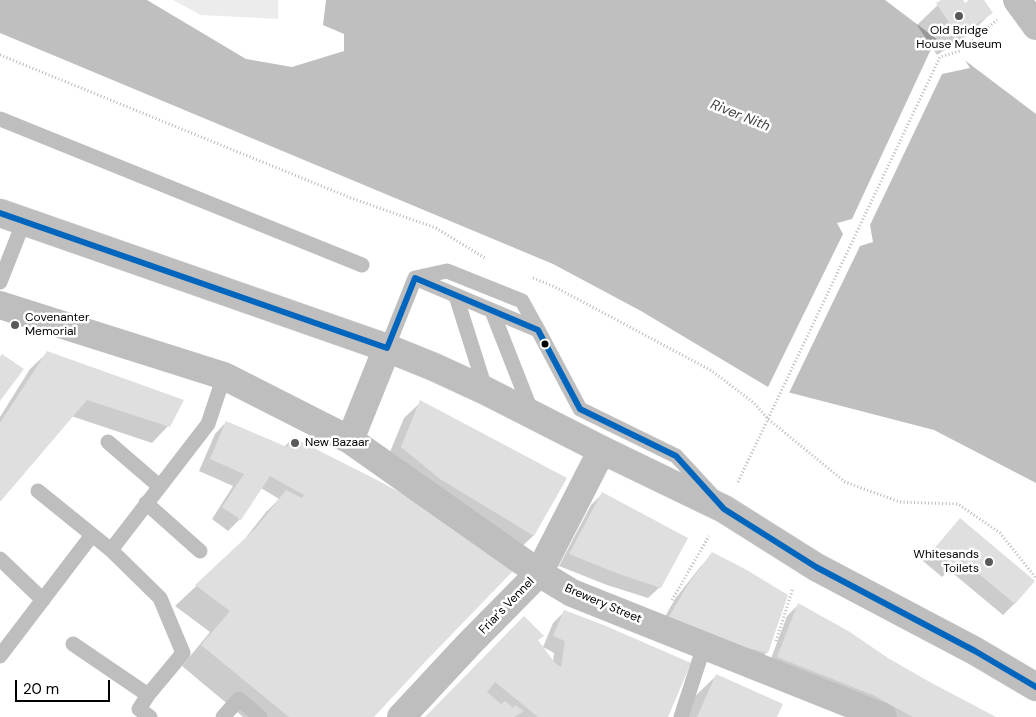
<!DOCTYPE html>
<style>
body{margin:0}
#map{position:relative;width:1036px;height:717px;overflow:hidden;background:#fff;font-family:"DM Sans",sans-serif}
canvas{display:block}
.scale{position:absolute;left:15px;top:680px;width:95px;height:22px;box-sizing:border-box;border:2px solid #000;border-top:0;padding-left:6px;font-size:15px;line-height:18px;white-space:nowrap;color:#000;-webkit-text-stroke:4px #fff;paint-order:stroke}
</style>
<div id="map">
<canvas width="1036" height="717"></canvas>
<div class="scale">20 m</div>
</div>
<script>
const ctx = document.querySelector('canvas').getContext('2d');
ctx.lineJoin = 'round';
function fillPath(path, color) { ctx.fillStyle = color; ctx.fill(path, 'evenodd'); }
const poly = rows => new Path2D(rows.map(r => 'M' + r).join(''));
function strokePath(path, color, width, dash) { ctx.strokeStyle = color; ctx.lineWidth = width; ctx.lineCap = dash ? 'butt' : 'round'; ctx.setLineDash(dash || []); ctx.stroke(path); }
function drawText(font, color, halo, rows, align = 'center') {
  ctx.font = font + ' "DM Sans",sans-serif'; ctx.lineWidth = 5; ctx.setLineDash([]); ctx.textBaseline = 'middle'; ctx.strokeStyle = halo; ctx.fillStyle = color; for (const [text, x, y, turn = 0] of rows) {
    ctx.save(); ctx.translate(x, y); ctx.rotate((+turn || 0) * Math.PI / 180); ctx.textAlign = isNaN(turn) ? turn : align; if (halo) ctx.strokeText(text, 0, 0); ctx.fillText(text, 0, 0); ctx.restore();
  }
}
const green = poly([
 [173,0,278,0,278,19,201,15]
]);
const water = poly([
 [0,0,147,0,246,59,292,67,344,51,344,34,323,25,326,0,885,0,1036,114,1036,483,934,430,768,387,641,311,553,264,0,33]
]);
const pier = poly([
 [945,42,961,54,970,68,942,74,870,225,873,242,860,246,788,395,767,389,843,234,837,223,852,219,932,47]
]);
const shadow = poly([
 [943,0,961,0,964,4,971,0,982,0,991,13,971,33,937,55,917,25],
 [47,353,168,426,152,443,71,416,0,500,0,417,30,369],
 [421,402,565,478,533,536,516,552,385,464,404,418],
 [226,422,284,447,292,439,372,717,243,717,182,666,210,632,175,606,240,545,266,512,279,499,261,488,240,519,228,531,212,519,233,486,199,471,215,434],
 [603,493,660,587,648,598,607,585,559,566,591,505],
 [960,520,1015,603,1003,615,949,570,942,577,923,561],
 [713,554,767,652,756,664,654,636,675,599,701,566],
 [798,605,887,659,993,717,880,717,767,669,787,616],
 [564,612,666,717,426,717,542,636,537,641,553,662,554,653,543,647,553,623],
 [716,676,775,717,683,717,690,701]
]);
const building = poly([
 [941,0,963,0,965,3,969,0,984,0,993,13,958,36,936,3],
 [47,351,184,400,170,427,87,400,0,502,0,423],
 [2,354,24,369,0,401,0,357],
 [420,400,567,478,534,536,440,479,401,447],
 [226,421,287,447,292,437,375,479,431,509,514,570,424,663,374,717,289,717,201,645,230,611,195,585,255,529,286,490,302,498,304,495,270,476,241,520,222,507,244,474,210,459],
 [602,492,688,538,661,588,619,574,569,554],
 [960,518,1035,581,1015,604,961,559,954,566,934,549],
 [712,552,745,569,788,595,768,653,703,637,664,625,687,586],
 [798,603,850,632,888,658,928,681,996,717,913,717,873,695,777,657],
 [564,610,606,626,691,663,668,717,538,717,495,682,487,692,501,704,505,701,513,708,515,705,524,711,514,717,425,717,524,616,544,636,538,640,555,663,561,667,565,641,553,636],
 [716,674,783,704,777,717,697,717]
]);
const path = poly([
 [0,55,351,198,436,228,485,258],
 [533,278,555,287,712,371,754,403,768,419,845,482,900,502,958,504,1000,533,1036,578],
 [738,482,940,57,959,51,997,20],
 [672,600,709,536],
 [776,641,793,588]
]);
const lane = poly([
 [0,119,362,265],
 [415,278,447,271,522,301,538,330],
 [0,282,24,221],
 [456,296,486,391],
 [492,311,532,413],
 [387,348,415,278,538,330,580,409,676,456,714,497],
 [108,442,159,486],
 [38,491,111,550,160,598,183,653,148,695,139,709,150,717],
 [146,503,200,551],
 [111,550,208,424,224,376],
 [0,559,43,600],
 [73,644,148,695],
 [0,656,92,535],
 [223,717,239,699,260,717],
 [681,717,704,646]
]);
const street = poly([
 [1017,0,1036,26],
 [0,305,224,376,350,440,387,348],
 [350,440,539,573,572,593,883,717],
 [401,717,469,644,539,573,602,450]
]);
const primary = poly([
 [0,213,387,348,434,367,486,391,602,450,724,509,816,567,975,651,1036,687]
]);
const bus1 = poly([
 [0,213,387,348,415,278,538,330,580,409,676,456,724,509,816,567,975,651,1036,687]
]);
const markers = [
 [959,16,5,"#595959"],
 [15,325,5,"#595959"],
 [545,344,4.5,"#000"],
 [295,443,5,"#595959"],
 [989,562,5,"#595959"]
];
const poiNames = [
 ["Old Bridge",959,31,"center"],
 ["House Museum",959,45,"center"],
 ["Covenanter",25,318],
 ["Memorial",25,332],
 ["New Bazaar",305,443],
 ["Whitesands",979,555,"right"],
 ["Toilets",979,569,"right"]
];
const streetNames = [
 ["Brewery Street",603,604,23],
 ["Friar's Vennel",507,606,-46]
];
const waterNames = [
 ["River Nith",740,116,22]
];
fillPath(green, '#ececec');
fillPath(water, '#bfbfbf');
fillPath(pier, '#fff');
fillPath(shadow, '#0003');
fillPath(building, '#dfdfdf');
strokePath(primary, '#dbdbdb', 29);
strokePath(path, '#b9b9b9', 3, [1, 2.5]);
strokePath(lane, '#bebebe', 15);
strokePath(street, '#bebebe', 28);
strokePath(primary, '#bebebe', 28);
strokePath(bus1, '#0065bd', 6);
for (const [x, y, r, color] of markers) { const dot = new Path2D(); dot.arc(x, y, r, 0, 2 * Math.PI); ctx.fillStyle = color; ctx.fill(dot); strokePath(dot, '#fff', 2); }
drawText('12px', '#000', '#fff', poiNames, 'left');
drawText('12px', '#000', '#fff', streetNames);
drawText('italic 14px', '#444', '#fff', waterNames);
</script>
